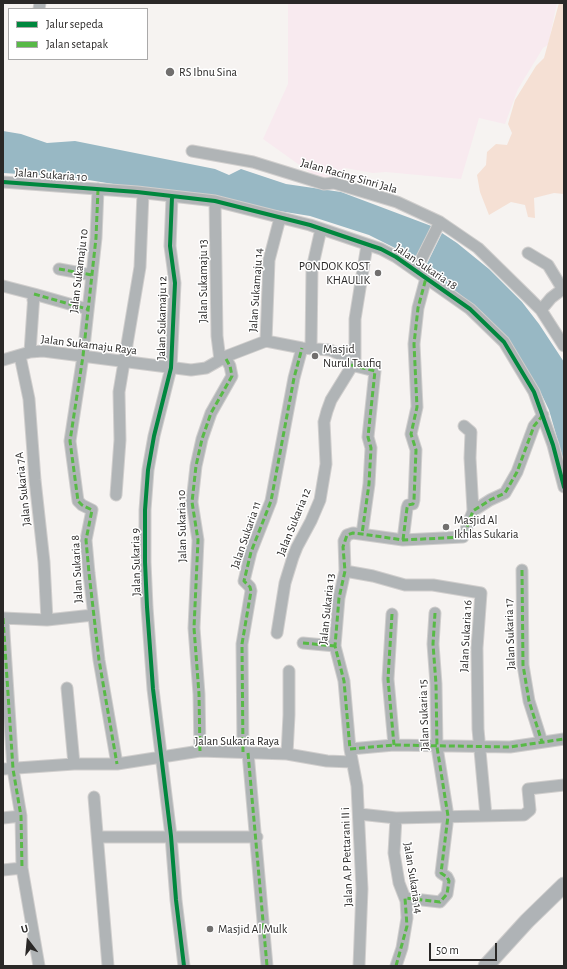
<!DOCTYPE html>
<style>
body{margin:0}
#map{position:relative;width:567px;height:969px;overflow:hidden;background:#f6f3f1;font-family:"Alegreya Sans",sans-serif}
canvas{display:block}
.frame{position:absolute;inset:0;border:4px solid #2a2827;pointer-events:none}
.legend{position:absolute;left:8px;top:8px;width:140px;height:52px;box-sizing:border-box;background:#fff;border:1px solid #aaa9a9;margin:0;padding:5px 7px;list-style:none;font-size:12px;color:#2a2827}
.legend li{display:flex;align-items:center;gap:8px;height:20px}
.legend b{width:20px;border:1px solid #aaa9a9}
.north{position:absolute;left:8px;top:921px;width:40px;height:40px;-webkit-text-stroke:3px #fff;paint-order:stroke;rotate:344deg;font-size:11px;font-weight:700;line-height:16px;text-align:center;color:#2a2827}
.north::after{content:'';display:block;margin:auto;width:14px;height:18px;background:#2a2827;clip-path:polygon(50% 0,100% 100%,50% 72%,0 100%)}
.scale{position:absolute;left:429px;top:943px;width:68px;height:18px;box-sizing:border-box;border:2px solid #2a2827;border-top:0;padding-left:5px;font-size:12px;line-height:14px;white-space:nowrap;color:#2a2827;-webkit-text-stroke:3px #fff;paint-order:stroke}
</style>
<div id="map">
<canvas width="567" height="969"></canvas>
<div class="frame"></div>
<ul class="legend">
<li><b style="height:5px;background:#00873e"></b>Jalur sepeda</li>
<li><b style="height:5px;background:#58b947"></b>Jalan setapak</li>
</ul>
<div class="north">U</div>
<div class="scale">50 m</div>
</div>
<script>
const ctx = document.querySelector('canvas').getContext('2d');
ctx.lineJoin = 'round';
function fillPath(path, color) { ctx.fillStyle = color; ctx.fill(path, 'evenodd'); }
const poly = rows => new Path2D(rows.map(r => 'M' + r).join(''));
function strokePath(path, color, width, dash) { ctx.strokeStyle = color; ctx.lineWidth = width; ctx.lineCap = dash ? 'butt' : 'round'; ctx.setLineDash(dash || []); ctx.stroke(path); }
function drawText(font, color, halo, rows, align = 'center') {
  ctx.font = font + ' "Alegreya Sans",sans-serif'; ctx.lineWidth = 3; ctx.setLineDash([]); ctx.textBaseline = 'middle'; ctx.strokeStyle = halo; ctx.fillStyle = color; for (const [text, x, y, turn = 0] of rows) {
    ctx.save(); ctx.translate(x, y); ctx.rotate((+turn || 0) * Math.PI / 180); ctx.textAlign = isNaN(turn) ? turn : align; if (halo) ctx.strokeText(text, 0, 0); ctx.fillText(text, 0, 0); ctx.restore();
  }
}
const commercial = poly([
 [288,3,557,3,548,45,543,48,518,89,505,124,479,118,461,179,386,172,373,173,345,168,326,184,263,139,288,84]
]);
const green = poly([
 [559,3,564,3,564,194,554,193,534,198,535,218,528,217,525,205,511,202,489,215,480,192,477,175,486,165,487,152,496,144,507,145,512,133,508,124,515,100,536,66,544,58]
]);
const water = poly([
 [3,131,21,134,47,143,75,141,215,169,229,175,241,169,286,184,341,192,434,227,415,262,397,249,369,235,310,216,70,177,3,173],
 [442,233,457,243,489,269,522,302,539,324,564,362,564,462,549,410,539,389,513,348,483,313,453,289,424,270]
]);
const street = poly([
 [39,9,40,3],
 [192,151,253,162,324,184,334,183,397,202,440,222,478,248,530,299,541,310,564,346],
 [3,182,137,192,215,201,310,225,381,249,396,257,470,309,504,342,534,392,553,445,564,487],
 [98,189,96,238,83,356,70,441,78,501,82,505,92,510,86,540,89,573,99,660,117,764],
 [172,197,170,246,175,283,171,368,154,436,148,470,145,510,145,562,147,607,153,689,171,836,176,900,184,966],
 [215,201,217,336,220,360],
 [528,253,548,265,562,288],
 [59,269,92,275],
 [416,270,440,222],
 [3,286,34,294,33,300],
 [541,310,551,298,564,288],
 [266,341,269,260,280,218],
 [311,349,312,269,321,229],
 [30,352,34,294,87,309],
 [20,356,29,399,35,480,44,562,47,620],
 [3,360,30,352,43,351,191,370,206,368,227,356,266,341,302,348,330,350,355,361],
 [355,361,355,319,367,245],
 [351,365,375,371,368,437,371,448,369,484,362,534],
 [116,495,120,440,119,392,140,267,143,193],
 [473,511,490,500,505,493,517,472,534,426,543,415],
 [403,540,407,508,408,505,413,504,414,500,416,450,411,434,417,407,414,344,418,308,426,278],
 [522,570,523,665,529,701,542,742],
 [345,571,373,576,405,585,433,585,481,593,477,648,478,729,486,816],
 [392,614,388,679,394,745],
 [3,618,13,769,21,816,22,868,39,966],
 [3,618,47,620,93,615],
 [277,633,285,583,293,557,297,547,311,521,320,500,326,464,324,422,327,411,331,400,355,361],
 [303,643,335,646],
 [67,688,74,764],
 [350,749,394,745,510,747,564,739],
 [200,751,199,694,194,628,198,540,192,502,196,466,202,439,211,413,232,376,230,366,225,357],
 [243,752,242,644,251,591,250,587,244,581,251,552,271,501,294,378,302,348],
 [248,753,267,966],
 [287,754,289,715,289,671],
 [3,769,74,764,117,764,200,751,287,754,327,761,352,762],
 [94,797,108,966],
 [359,814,396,818,524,815,530,810,528,789,564,785],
 [3,818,21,816],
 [98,837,257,837],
 [3,870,22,868],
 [405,898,440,902,447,894,449,881,447,877,441,873,448,816,437,747,436,684,433,644,435,613],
 [359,966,362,889,357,786,350,749,344,681,335,646,339,598,345,571,344,541,347,535,353,533,403,540,463,537,473,511,470,458,471,432,464,426],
 [396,966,402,948,407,918,406,901,399,883,394,853,396,818]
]);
const secondary = poly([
 [486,966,527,921,564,885]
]);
const quiet = poly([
 [98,189,96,238,83,356,70,441,78,501,82,505,92,510,86,540,89,573,99,660,117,764],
 [59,269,92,275],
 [34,294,87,309],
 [351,365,375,371,368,437,371,448,369,484,362,534],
 [543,415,534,426,517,472,505,493,490,500,473,511,463,537,403,540,362,534,353,533,347,535,343,547,345,571,339,598,335,646,344,681,350,749,394,745,510,747,564,739],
 [403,540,407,508,408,505,413,504,414,500,416,450,411,434,417,407,414,344,418,308,426,278],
 [522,570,523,665,529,701,542,742],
 [392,614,388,679,394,745],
 [3,618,13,769,21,816,22,868],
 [303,643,335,646],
 [200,751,199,694,194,628,198,540,192,502,196,466,202,439,211,413,232,376,230,366,225,357],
 [243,752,242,644,251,591,250,587,244,581,251,552,271,501,294,378,302,348],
 [248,753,267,966],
 [396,966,407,926,405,898,440,902,447,894,449,881,447,877,441,873,448,816,437,747,436,684,433,644,435,613]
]);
const cycleway = poly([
 [3,182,137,192,215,201,310,225,381,249,396,257,470,309,504,342,534,392,553,445,564,487],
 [172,197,170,246,175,283,171,368,154,436,148,470,145,510,145,562,147,607,153,689,171,836,176,900,184,966]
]);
const markers = [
 [170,72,5,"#716f6e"],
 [378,273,4,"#716f6e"],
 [315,356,4,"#716f6e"],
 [446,527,4,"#716f6e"],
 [210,929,4,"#716f6e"]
];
const poiNames = [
 ["RS Ibnu Sina",179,72],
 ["PONDOK KOST",370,266,"right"],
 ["KHAULIK",370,280,"right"],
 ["Masjid",323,349],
 ["Nurul Taufiq",323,363],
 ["Masjid Al",454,520],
 ["Ikhlas Sukaria",454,534],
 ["Masjid Al Mulk",218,929]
];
const streetNames = [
 ["Jalan Sukaria 10",51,175,4],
 ["Jalan Racing Sinri Jala",349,176,16],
 ["Jalan Sukaria 18",426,267,34],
 ["Jalan Sukamaju 10",79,271,-83],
 ["Jalan Sukamaju 13",203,281,-90],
 ["Jalan Sukamaju 14",256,290,-86],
 ["Jalan Sukamaju 12",162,318,-89],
 ["Jalan Sukamaju Raya",89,345,7],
 ["Jalan Sukaria 7A",23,489,-96],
 ["Jalan Sukaria 12",294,522,-68],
 ["Jalan Sukaria 10",182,526,-91],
 ["Jalan Sukaria 11",246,535,-71],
 ["Jalan Sukaria 9",136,562,-91],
 ["Jalan Sukaria 8",77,569,-93],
 ["Jalan Sukaria 13",327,609,-84],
 ["Jalan Sukaria 17",510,634,-92],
 ["Jalan Sukaria 16",466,636,-87],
 ["Jalan Sukaria 15",424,715,-92],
 ["Jalan Sukaria Raya",237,741],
 ["Jalan A.P Pettarani II i",347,857,-92],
 ["Jalan Sukaria 14",413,878,81]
];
fillPath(commercial, '#f8eaef');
fillPath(green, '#f5e0d4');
fillPath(water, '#98b8c4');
strokePath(street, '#d0cecd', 13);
strokePath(secondary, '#d0cecd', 17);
strokePath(street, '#b0b4b6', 11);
strokePath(secondary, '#afb3b6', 15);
strokePath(quiet, '#58b947', 3, [6, 3]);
strokePath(cycleway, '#00873e', 4);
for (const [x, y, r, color] of markers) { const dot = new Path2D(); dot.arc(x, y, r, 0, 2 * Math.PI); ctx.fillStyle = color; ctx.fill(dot); strokePath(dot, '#fff', 1.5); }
drawText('12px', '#2a2827', '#fff', poiNames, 'left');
drawText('12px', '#2a2827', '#fff', streetNames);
</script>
